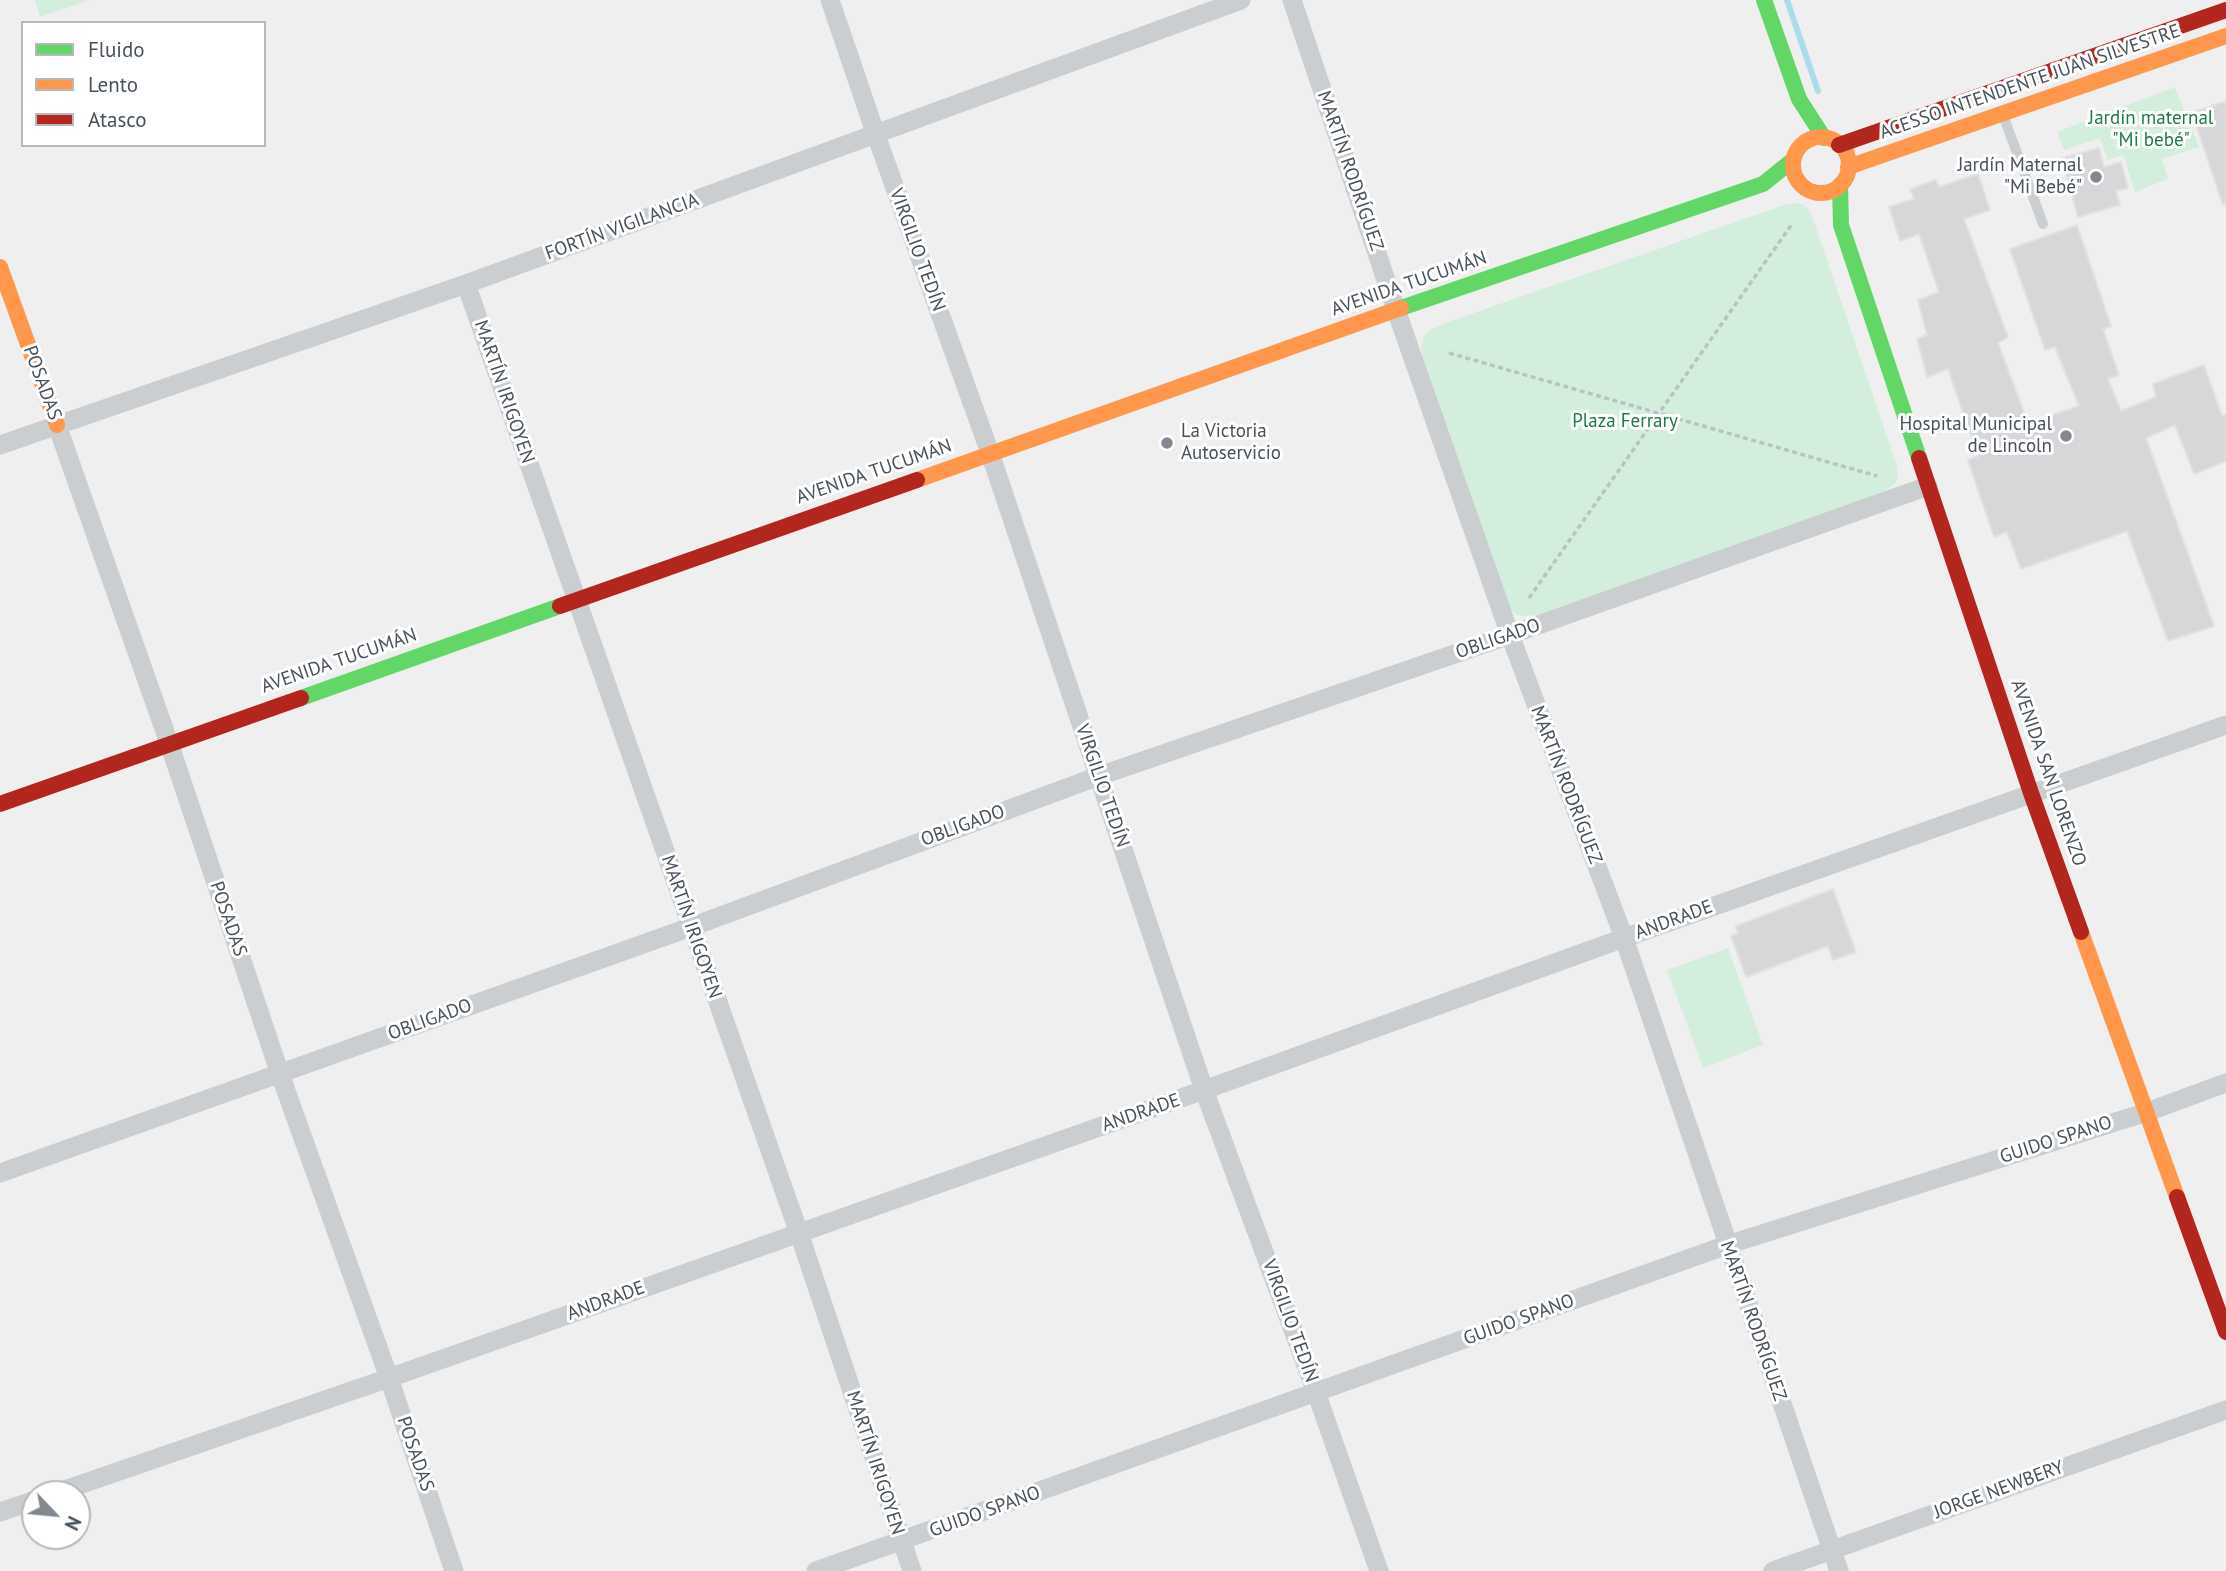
<!DOCTYPE html>
<meta charset="utf-8">
<style>
body{margin:0}
#map{position:relative;width:2226px;height:1571px;overflow:hidden;background:#f0efef;font-family:"PT Sans",sans-serif}
canvas{display:block}
.legend{position:absolute;left:21px;top:21px;width:245px;height:126px;box-sizing:border-box;background:#fff;border:2px solid #b5b9bd;margin:0;padding:9px 12px;list-style:none;font-size:21px;color:#47515b}
.legend li{display:flex;align-items:center;gap:14px;height:35px}
.legend b{width:35px;border:2px solid #b5b9bd}
.north{position:absolute;left:21px;top:1480px;width:70px;height:70px;box-sizing:border-box;background:#fff;border:2px solid #b5b9bd;border-radius:50%;rotate:116deg;font-size:19px;font-weight:700;line-height:28px;text-align:center;color:#47515b}
.north::after{content:'';display:block;margin:auto;width:24px;height:32px;background:#82888f;clip-path:polygon(50% 0,100% 100%,50% 72%,0 100%)}
</style>
<div id="map">
<canvas width="2226" height="1571"></canvas>
<ul class="legend">
<li><b style="height:9px;background:#63d668"></b>Fluido</li>
<li><b style="height:9px;background:#ff974d"></b>Lento</li>
<li><b style="height:9px;background:#b3261e"></b>Atasco</li>
</ul>
<div class="north">N</div>
</div>
<script>
const ctx = document.querySelector('canvas').getContext('2d');
ctx.lineJoin = 'round';
function fillPath(path, color) { ctx.fillStyle = color; ctx.fill(path, 'evenodd'); }
const poly = rows => new Path2D(rows.map(r => 'M' + r).join(''));
function strokePath(path, color, width, dash) { ctx.strokeStyle = color; ctx.lineWidth = width; ctx.lineCap = dash ? 'butt' : 'round'; ctx.setLineDash(dash || []); ctx.stroke(path); }
function drawText(font, color, halo, rows, align = 'center') {
  ctx.font = font + ' "PT Sans",sans-serif'; ctx.lineWidth = 6; ctx.setLineDash([]); ctx.textBaseline = 'middle'; ctx.strokeStyle = halo; ctx.fillStyle = color; for (const [text, x, y, turn = 0] of rows) {
    ctx.save(); ctx.translate(x, y); ctx.rotate((+turn || 0) * Math.PI / 180); ctx.textAlign = isNaN(turn) ? turn : align; if (halo) ctx.strokeText(text, 0, 0); ctx.fillText(text, 0, 0); ctx.restore();
  }
}
const green = poly([
 [35,0,90,0,40,17],
 [2175,87,2199,147,2162,159,2168,179,2135,192,2123,155,2108,160,2100,138,2064,150,2057,132],
 [1796,203,1803,204,1809,209,1813,219,1897,466,1898,475,1896,483,1881,494,1538,615,1520,616,1513,612,1507,603,1422,360,1421,348,1424,336,1431,329,1445,323,1787,204],
 [1728,948,1763,1045,1703,1068,1667,970]
]);
const stream = poly([
 [1787,0,1818,91]
]);
const building = poly([
 [2226,101,2226,204,2223,205,2192,113,2226,101],
 [2099,148,2104,167,2121,162,2128,188,2116,191,2120,205,2078,217,2062,158,2099,148],
 [1978,174,1990,210,1964,219,2008,337,1998,343,2028,423,2079,406,2055,347,2045,350,2010,249,2077,225,2111,326,2103,329,2119,375,2108,379,2121,411,2156,397,2153,384,2204,365,2222,416,2226,415,2226,461,2194,474,2175,425,2146,438,2214,626,2168,641,2127,531,2021,569,2007,532,1994,537,1968,460,1978,456,1948,369,1927,377,1917,339,1927,335,1918,300,1939,292,1919,234,1900,241,1889,207,1914,199,1910,189,1936,180,1939,187,1978,174],
 [1833,889,1856,952,1833,960,1828,946,1746,977,1731,936,1738,933,1736,926,1833,889]
]);
const path = poly([
 [1449,353,1877,476],
 [1529,598,1792,224]
]);
const lane = poly([
 [2003,115,2043,224]
]);
const street = poly([
 [830,0,876,135,990,453,1204,1090,1316,1392,1379,1571],
 [1292,0,1396,310,1510,635,1624,938,1839,1571],
 [466,284,799,1233,912,1571],
 [57,425,169,743,280,1074,389,1378,454,1571],
 [0,445,466,284,1241,0],
 [0,1173,691,927,1099,776,1510,635,1928,486],
 [53,1494,389,1378,1204,1090,1624,938,2226,725],
 [0,1512,35,1500],
 [816,1571,1727,1245,2147,1112,2226,1083],
 [1773,1571,2226,1410]
]);
const fast = poly([
 [1764,0,1799,99,1824,138],
 [1840,185,1841,225,1919,458],
 [1401,308,1763,184,1793,160],
 [301,698,560,606]
]);
const slow = poly([
 '1793 165a28 28 0 1 1 56 0a28 28 0 1 1-56 0Z',
 [1848,167,2226,36],
 [0,267,57,425],
 [917,480,1401,308],
 [2081,932,2177,1197]
]);
const jam = poly([
 [1839,145,2226,10],
 [1919,458,2031,793,2081,932],
 [560,606,917,480],
 [0,804,301,698],
 [2177,1197,2226,1332]
]);
const markers = [
 [2096,177,7,"#82888f"],
 [2066,436,7,"#82888f"],
 [1167,443,7,"#82888f"]
];
const streetNames = [
 ["ACESSO INTENDENTE JUAN SILVESTRE",2030,82,-19],
 ["MARTÍN RODRÍGUEZ",1350,171,71],
 ["FORTÍN VIGILANCIA",622,227,-20],
 ["VIRGILIO TEDÍN",917,250,70],
 ["AVENIDA TUCUMÁN",1409,284,-19],
 ["POSADAS",42,383,70],
 ["MARTÍN IRIGOYEN",504,392,71],
 ["AVENIDA TUCUMÁN",874,472,-19],
 ["OBLIGADO",1498,639,-19],
 ["AVENIDA TUCUMÁN",339,661,-19],
 ["AVENIDA SAN LORENZO",2048,773,71],
 ["MARTÍN RODRÍGUEZ",1566,785,69],
 ["VIRGILIO TEDÍN",1102,786,71],
 ["OBLIGADO",963,826,-20],
 ["POSADAS",228,919,71],
 ["ANDRADE",1674,920,-20],
 ["MARTÍN IRIGOYEN",691,927,71],
 ["OBLIGADO",430,1020,-20],
 ["ANDRADE",1141,1113,-19],
 ["GUIDO SPANO",2056,1140,-18],
 ["ANDRADE",606,1301,-20],
 ["GUIDO SPANO",1519,1320,-20],
 ["VIRGILIO TEDÍN",1290,1321,70],
 ["MARTÍN RODRÍGUEZ",1753,1321,71],
 ["POSADAS",415,1454,71],
 ["MARTÍN IRIGOYEN",875,1463,72],
 ["JORGE NEWBERY",1999,1490,-20],
 ["GUIDO SPANO",985,1512,-20]
];
const parkNames = [
 ["Jardín maternal",2151,119],
 ["\"Mi bebé\"",2151,141],
 ["Plaza Ferrary",1625,422]
];
const poiNames = [
 ["Jardín Maternal",2082,166],
 ["\"Mi Bebé\"",2082,188],
 ["Hospital Municipal",2052,425],
 ["de Lincoln",2052,447],
 ["La Victoria",1181,432,"left"],
 ["Autoservicio",1181,454,"left"]
];
fillPath(green, '#d4eede');
strokePath(stream, '#aadceb', 6);
fillPath(building, '#d7d7d9');
strokePath(building, '#e1e1e2', 2);
strokePath(path, '#b9c4c0', 3.5, [5, 3.5]);
strokePath(lane, '#cbced0', 10);
strokePath(street, '#cbced0', 19);
strokePath(fast, '#63d668', 16);
strokePath(slow, '#ff974d', 16);
strokePath(jam, '#b3261e', 16);
for (const [x, y, r, color] of markers) { const dot = new Path2D(); dot.arc(x, y, r, 0, 2 * Math.PI); ctx.fillStyle = color; ctx.fill(dot); strokePath(dot, '#fff', 2.5); }
drawText('19px', '#47515b', '#fff', streetNames);
drawText('19px', '#1a7a4b', '#fff', parkNames);
drawText('19px', '#47515b', '#fff', poiNames, 'right');
</script>
